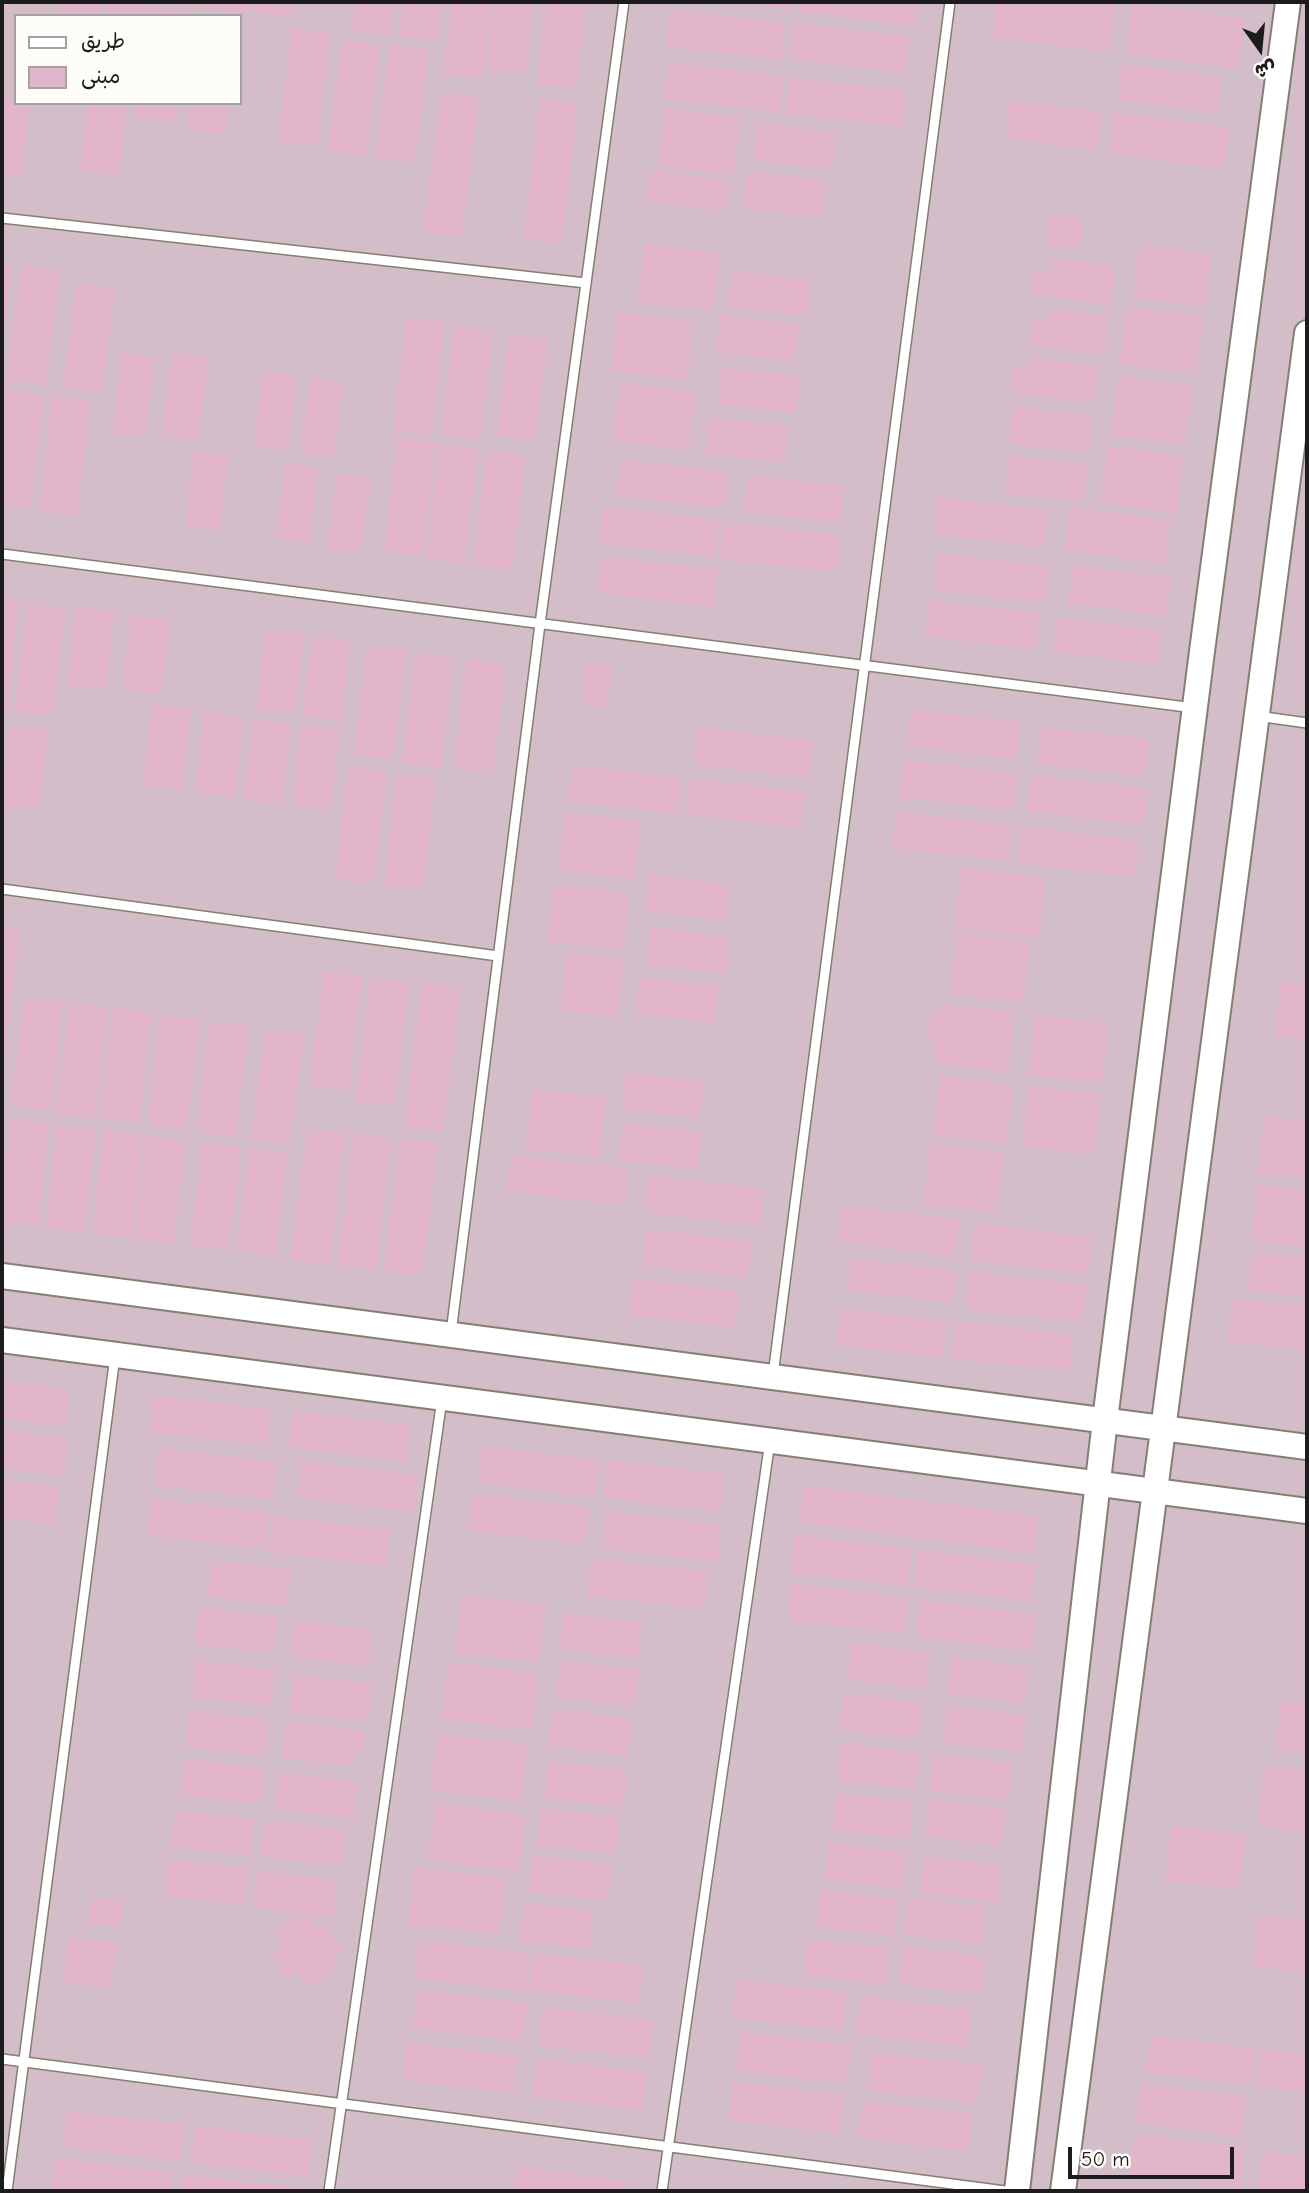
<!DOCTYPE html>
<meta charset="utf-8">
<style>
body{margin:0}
#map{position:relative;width:1309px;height:2193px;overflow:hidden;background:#ebe2c0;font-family:"Comic Neue","Playpen Sans Arabic",sans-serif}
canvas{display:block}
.frame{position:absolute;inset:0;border:4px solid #1c1c1c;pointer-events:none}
.legend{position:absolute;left:14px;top:14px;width:228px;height:91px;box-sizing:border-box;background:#fdfcf7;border:2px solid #a3a29f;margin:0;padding:9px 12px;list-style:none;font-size:21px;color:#1c1c1c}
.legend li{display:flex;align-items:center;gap:14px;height:35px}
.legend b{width:35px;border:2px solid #a3a29f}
.north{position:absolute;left:1225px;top:14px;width:70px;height:70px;-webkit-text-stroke:5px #fdfcf7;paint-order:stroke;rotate:165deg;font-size:19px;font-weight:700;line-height:28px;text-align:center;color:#1c1c1c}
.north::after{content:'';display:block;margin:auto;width:24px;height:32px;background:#1c1c1c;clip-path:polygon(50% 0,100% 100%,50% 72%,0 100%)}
.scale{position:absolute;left:1068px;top:2147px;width:166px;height:32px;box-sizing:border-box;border:4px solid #1c1c1c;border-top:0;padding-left:9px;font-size:21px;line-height:24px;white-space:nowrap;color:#1c1c1c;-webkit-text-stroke:5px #fdfcf7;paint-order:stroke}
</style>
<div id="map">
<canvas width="1309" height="2193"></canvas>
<div class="frame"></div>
<ul class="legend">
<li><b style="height:9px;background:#fff"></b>طريق</li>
<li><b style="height:19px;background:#e3b5cb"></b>مبنى</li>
</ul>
<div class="north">ش</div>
<div class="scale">50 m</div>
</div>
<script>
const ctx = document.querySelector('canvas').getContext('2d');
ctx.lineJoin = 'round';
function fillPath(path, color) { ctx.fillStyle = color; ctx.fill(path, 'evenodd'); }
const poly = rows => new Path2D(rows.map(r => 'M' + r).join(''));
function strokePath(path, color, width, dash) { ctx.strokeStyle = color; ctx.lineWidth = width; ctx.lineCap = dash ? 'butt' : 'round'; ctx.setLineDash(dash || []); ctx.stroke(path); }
const industrial = poly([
 [2,2,1307,2,1307,2191,2,2191],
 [16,16,240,16,240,103,16,103]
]);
const building = poly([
 [60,2,99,2,97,16,58,16],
 [108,2,147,2,146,16,106,16],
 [160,2,202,2,202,8],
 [209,2,248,2,247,13,208,8],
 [254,2,294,2,292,18,253,13],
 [354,2,394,2,390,35,351,31],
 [403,2,443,2,438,41,399,36],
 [452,2,491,2,482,78,443,74],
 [494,2,533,2,525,73,486,68],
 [547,2,587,2,576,88,537,84],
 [740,2,792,2,791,9],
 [800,2,918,2,915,26,799,12],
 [996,2,1116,2,1109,52,992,37],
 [1132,3,1244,18,1238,68,1126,54],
 [148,6,188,11,187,16,147,16],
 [670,9,786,23,782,60,665,46],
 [793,23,910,36,906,73,789,59],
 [292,28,331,33,317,145,278,140],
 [342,39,380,44,367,156,328,151],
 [390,45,429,50,415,162,376,157],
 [668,62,785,76,780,112,664,99],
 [1122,64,1222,77,1217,113,1118,100],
 [790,77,906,91,902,127,785,113],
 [441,92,479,97,462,237,423,232],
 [2,96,16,98,16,103,30,103,21,178,2,175],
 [540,99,578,103,562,244,523,239],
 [1009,100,1103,112,1098,150,1005,138],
 [88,103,128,103,119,176,80,171],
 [137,103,176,103,174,123,135,118],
 [189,103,228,103,224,134,186,130],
 [665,108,741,117,734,175,658,166],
 [1114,112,1230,128,1224,169,1109,153],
 [757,123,836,133,832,169,753,160],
 [650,171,730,180,726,211,647,202],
 [747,171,826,180,822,217,743,208],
 [1049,215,1084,219,1080,249,1045,245],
 [644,243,720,253,713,310,637,302],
 [1139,244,1212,254,1204,307,1132,298],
 [1054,258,1116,266,1111,305,1031,294,1034,271,1052,273],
 [2,265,12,266,3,334,2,334],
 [21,265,60,270,46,385,7,380],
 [732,270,811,280,807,316,728,307],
 [76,283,115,288,102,394,63,389],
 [1127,307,1204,317,1196,374,1119,364],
 [1050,308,1109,316,1104,355,1030,346,1034,318,1048,320],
 [618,312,694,322,687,380,611,371],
 [720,315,799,324,795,361,715,352],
 [406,317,445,321,431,435,393,430],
 [454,326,493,331,480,439,441,435],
 [509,334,548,339,535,441,496,436],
 [172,352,209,356,198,441,162,437],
 [121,353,155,356,145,437,112,433],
 [1028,357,1098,366,1093,403,1010,392,1013,367,1026,369],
 [721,367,801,376,796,413,717,404],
 [263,371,297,375,288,450,254,446],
 [1118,376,1193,386,1185,444,1111,435],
 [310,377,343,381,334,457,301,453],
 [620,383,696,392,688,450,612,441],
 [6,390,45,395,31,509,2,506,2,423],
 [52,396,91,401,77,516,38,511],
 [1013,407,1092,416,1088,453,1008,444],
 [710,417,789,427,784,463,705,454],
 [397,437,436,442,422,556,384,552],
 [440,444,479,448,465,563,426,559],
 [1107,446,1184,456,1177,513,1100,503],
 [487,450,526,455,512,570,473,565],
 [194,451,228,455,219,530,185,526],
 [1009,456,1089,465,1084,502,1005,493],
 [621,459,729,472,724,508,616,496],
 [285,463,318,467,309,543,276,539],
 [337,473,371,477,361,552,328,548],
 [748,475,845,486,840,523,744,512],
 [937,497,1048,510,1044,547,933,534],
 [603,506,720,520,715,556,599,543],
 [1070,507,1171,520,1165,563,1064,550],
 [724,522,840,535,836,572,719,559],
 [939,553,1050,566,1046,603,935,590],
 [601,556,718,570,713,607,597,593],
 [1073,565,1171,578,1166,616,1067,603],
 [2,599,20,601,7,711,2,710],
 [929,600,1040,613,1036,650,925,636],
 [27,604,66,609,53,716,14,712],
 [76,607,115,612,106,689,67,685],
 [131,615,170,620,162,694,122,690],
 [1057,617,1162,630,1157,665,1053,651],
 [265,629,304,633,295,714,256,709],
 [312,636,351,640,341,721,302,716],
 [367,646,407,651,393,759,354,755],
 [415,653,454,658,441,768,402,763],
 [467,659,506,664,493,774,454,769],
 [587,662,612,665,607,706,582,704],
 [152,704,191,709,182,789,142,785],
 [910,709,1021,722,1017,759,906,746],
 [204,712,244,717,234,797,195,792],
 [253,719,292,723,282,804,243,799],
 [10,725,49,730,39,810,2,806],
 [301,725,340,730,331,810,292,806],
 [697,727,814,741,809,778,693,764],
 [1041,727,1149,739,1145,776,1037,763],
 [904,760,1016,773,1012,810,899,797],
 [573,765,683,778,679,814,568,801],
 [348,767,387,772,374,883,335,879],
 [397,774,436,778,423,890,384,885],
 [1031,775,1149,789,1144,825,1027,811],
 [689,778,806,792,801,828,685,814],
 [896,811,1013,825,1009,861,891,848],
 [565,812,641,821,633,879,557,870],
 [1022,826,1139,840,1135,877,1017,863],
 [962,867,1046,878,1039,937,954,928],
 [650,874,729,884,724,920,645,911],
 [554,884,630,893,623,951,547,942],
 [651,927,730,937,726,973,647,964],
 [2,928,20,930,3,1067,2,1067],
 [957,934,1030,942,1023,1002,950,994],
 [567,952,625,959,618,1017,560,1011],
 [324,971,363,976,349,1090,309,1085],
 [370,977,409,982,395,1105,355,1101],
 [639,977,719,986,714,1023,635,1013],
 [1281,981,1307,984,1307,1039,1275,1036],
 [422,982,461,987,443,1132,404,1127],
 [24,997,63,1002,50,1110,10,1106],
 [69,1003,109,1008,95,1119,56,1114],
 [942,1004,1015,1012,1008,1072,934,1063,937,1043,927,1042,930,1014,940,1015],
 [113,1007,153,1012,139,1123,100,1119],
 [160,1015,200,1020,186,1130,147,1125],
 [1036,1015,1109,1023,1102,1083,1028,1075],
 [210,1022,249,1026,236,1137,196,1132],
 [265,1030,304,1034,290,1144,251,1140],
 [625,1072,704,1081,700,1118,621,1109],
 [940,1076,1014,1085,1006,1145,933,1136],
 [1028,1086,1101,1094,1094,1155,1021,1146],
 [533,1089,606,1098,599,1158,525,1149],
 [1264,1116,1307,1121,1307,1178,1258,1173],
 [11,1119,50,1124,38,1226,2,1222,2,1198],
 [623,1123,702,1132,697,1169,618,1160],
 [57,1125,96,1130,84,1233,45,1228],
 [307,1128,346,1133,330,1265,290,1260],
 [104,1130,143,1135,131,1238,92,1233],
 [353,1133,392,1138,376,1270,337,1265],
 [146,1136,186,1140,173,1243,134,1239],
 [399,1139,438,1143,422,1275,383,1271],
 [203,1142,242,1147,229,1250,190,1245],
 [930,1144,1004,1152,996,1213,923,1204],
 [249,1148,288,1153,275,1255,236,1251],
 [511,1155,628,1168,624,1205,507,1191],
 [648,1175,765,1189,760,1226,644,1212],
 [1257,1185,1307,1190,1307,1247,1251,1242],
 [842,1206,960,1219,955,1256,838,1242],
 [975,1223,1092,1237,1088,1274,970,1260],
 [646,1229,753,1241,748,1278,642,1265],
 [1251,1252,1307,1258,1307,1297,1247,1290],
 [851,1258,958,1271,954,1303,847,1290],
 [969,1271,1087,1285,1082,1322,965,1308],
 [633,1279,739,1291,735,1328,629,1315],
 [1232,1299,1307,1307,1307,1350,1228,1342],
 [840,1308,947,1321,943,1358,836,1345],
 [957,1321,1074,1335,1070,1371,952,1358],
 [2,1381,70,1389,65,1425,2,1418],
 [153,1395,271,1409,267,1445,149,1432],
 [293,1411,410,1425,406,1461,288,1447],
 [2,1431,68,1438,64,1475,2,1468],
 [482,1446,600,1460,595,1497,478,1483],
 [159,1448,277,1462,273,1499,155,1485],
 [608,1460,725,1474,721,1511,603,1497],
 [301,1461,419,1476,415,1512,297,1498],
 [2,1480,59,1487,55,1524,2,1517],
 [803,1485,1039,1516,1034,1553,799,1522],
 [472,1494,590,1507,585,1544,468,1530],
 [151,1499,269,1512,265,1549,147,1535],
 [605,1511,722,1525,718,1562,600,1548],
 [273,1516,390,1530,386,1566,268,1552],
 [795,1535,912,1549,908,1586,790,1572],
 [918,1550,1036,1564,1031,1601,914,1587],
 [592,1558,709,1572,705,1609,587,1595],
 [212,1560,291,1569,286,1606,207,1596],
 [791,1583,908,1597,904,1634,787,1620],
 [462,1595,546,1604,539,1662,455,1653],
 [919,1600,1036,1614,1032,1651,915,1637],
 [199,1607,278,1616,274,1653,194,1644],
 [564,1613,643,1622,638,1659,559,1649],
 [294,1620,373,1630,368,1666,289,1657],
 [851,1643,930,1652,926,1689,847,1679],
 [952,1657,1031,1667,1026,1703,947,1694],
 [196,1660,275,1670,271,1706,192,1697],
 [560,1660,639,1670,635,1706,556,1697],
 [448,1662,539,1673,532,1730,441,1719],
 [294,1675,373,1684,368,1721,289,1711],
 [844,1693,923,1703,918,1739,839,1730],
 [1281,1700,1307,1703,1307,1753,1275,1749],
 [947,1705,1026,1715,1022,1751,942,1742],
 [553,1709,632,1719,627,1755,548,1746],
 [190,1710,269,1720,264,1756,185,1747],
 [286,1721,365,1731,363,1752,356,1752,354,1766,281,1758],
 [437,1734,528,1744,521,1801,430,1790],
 [841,1743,920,1753,915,1789,836,1780],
 [933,1754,1012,1763,1008,1800,929,1791],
 [185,1759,264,1768,260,1804,181,1795],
 [548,1761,627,1770,623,1807,544,1798],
 [1264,1766,1307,1771,1307,1832,1257,1826],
 [279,1772,358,1781,354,1818,275,1809],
 [836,1793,914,1802,909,1839,832,1830],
 [929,1800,1007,1809,1002,1846,925,1836],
 [435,1804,526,1814,519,1871,428,1861],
 [541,1808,620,1817,616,1854,537,1844],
 [175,1810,255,1819,250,1856,171,1847],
 [265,1820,344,1829,340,1866,260,1856],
 [1171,1826,1246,1834,1239,1890,1164,1880],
 [829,1843,906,1852,902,1889,824,1879],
 [533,1855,612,1865,607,1901,528,1892],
 [925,1856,1002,1865,998,1902,920,1893],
 [168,1859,248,1868,243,1905,164,1896],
 [415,1867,506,1878,499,1934,408,1924],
 [258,1871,337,1880,333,1917,253,1907],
 [820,1890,898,1899,894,1936,816,1927],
 [92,1897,124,1901,120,1926,88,1923],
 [907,1898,985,1907,980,1943,903,1934],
 [524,1903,593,1911,589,1948,520,1940],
 [298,1914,301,1919,310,1914,318,1930,327,1925,341,1951,332,1956,337,1967,329,1971,331,1975,313,1984,312,1980,303,1984,297,1972,286,1978,273,1952,283,1946,276,1932,284,1928,281,1923],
 [1258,1915,1307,1920,1307,1973,1252,1966],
 [68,1937,117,1943,111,1988,62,1982],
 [808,1939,889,1948,885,1985,803,1975],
 [419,1940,529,1953,525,1991,414,1978],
 [904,1947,986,1957,981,1994,899,1984],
 [533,1953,644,1965,639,2003,528,1990],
 [736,1979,847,1992,842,2030,731,2017],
 [417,1990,528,2003,523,2041,412,2028],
 [861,1996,972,2009,967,2047,856,2034],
 [543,2007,653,2020,649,2058,538,2045],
 [740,2032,851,2045,846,2083,735,2070],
 [1151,2036,1255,2048,1250,2084,1146,2072],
 [407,2043,518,2056,513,2093,402,2080],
 [1261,2049,1307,2054,1307,2092,1256,2086],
 [872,2052,983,2065,978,2103,868,2090],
 [537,2059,647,2072,643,2110,532,2097],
 [733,2082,844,2095,839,2133,728,2120],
 [1140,2084,1247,2097,1242,2136,1135,2123],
 [862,2101,973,2114,968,2151,857,2138],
 [66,2111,184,2124,180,2161,62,2147],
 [195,2126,312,2140,308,2176,190,2163],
 [1134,2134,1245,2147,1240,2187,1129,2175],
 [1262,2151,1307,2157,1307,2191,1258,2190],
 [55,2158,172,2172,170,2191,51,2191],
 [516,2167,626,2180,625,2191,513,2191],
 [183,2174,301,2188,300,2191,181,2191]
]);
const lane = poly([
 [2,218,586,283],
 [2,554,1194,708],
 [1257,716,1307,723],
 [2,889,498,956],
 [451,1333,540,624,624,2],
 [773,1375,950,2],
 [2,2059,1005,2191],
 [7,2191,115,1356],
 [329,2191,442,1399],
 [662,2191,770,1441]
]);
const secondary = poly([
 [2,1276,1307,1447],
 [2,1340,1307,1511],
 [1017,2191,1105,1420,1201,659,1288,2],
 [1063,2191,1307,333]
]);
fillPath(industrial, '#d2bdc8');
fillPath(building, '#e3b5cb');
strokePath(lane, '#847f6e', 12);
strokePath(secondary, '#847f6e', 28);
strokePath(lane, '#fff', 9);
strokePath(secondary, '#fff', 24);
</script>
